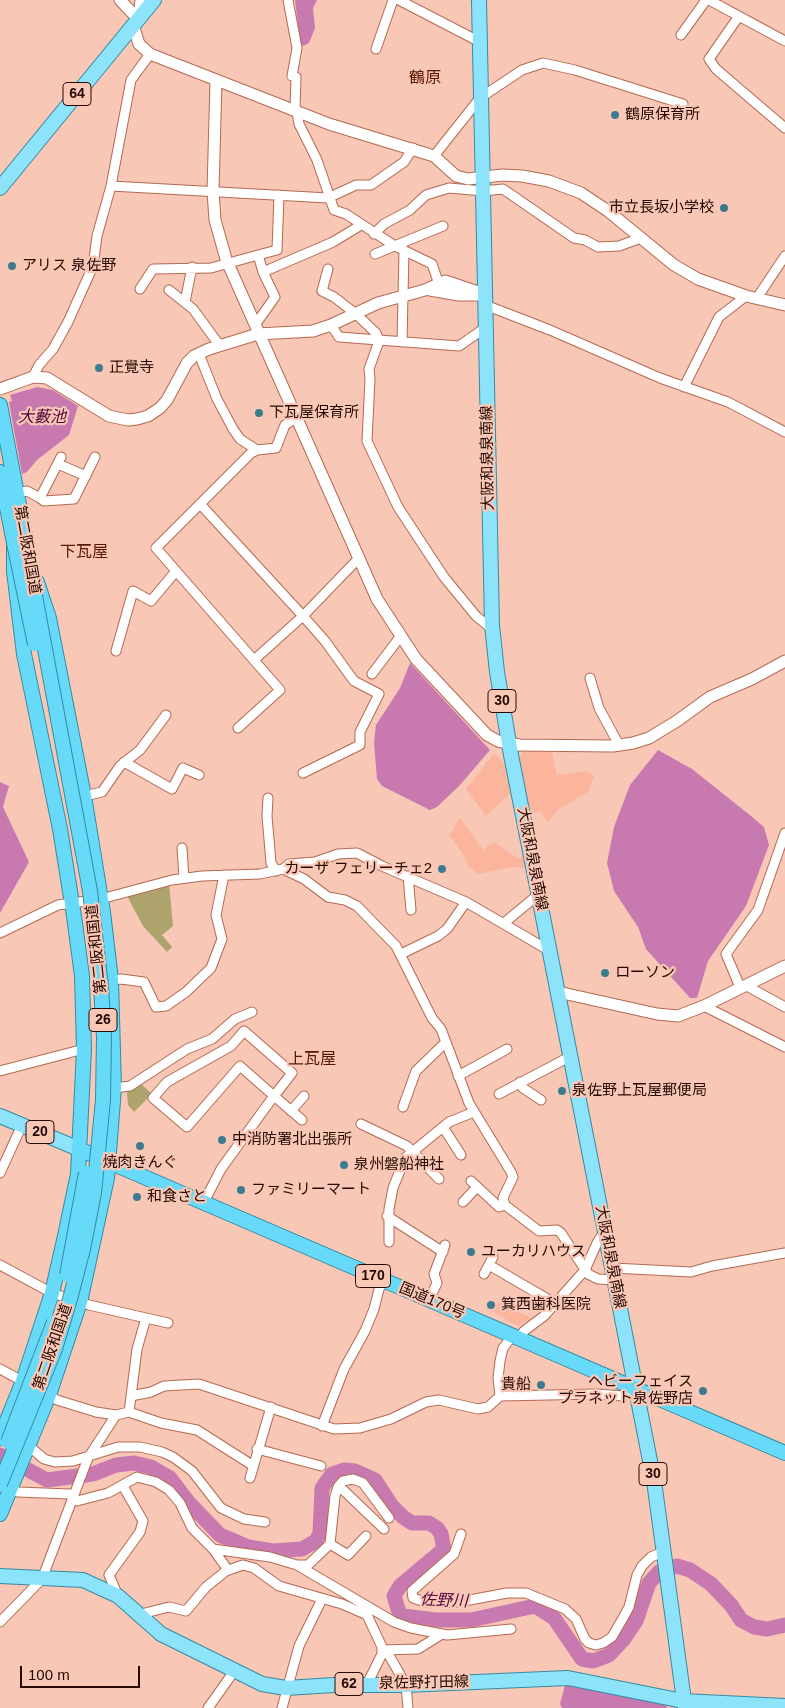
<!DOCTYPE html>
<meta charset="utf-8">
<style>
body{margin:0}
#map{position:relative;width:785px;height:1708px;overflow:hidden;background:#f9c7b6;font-family:Arial,sans-serif}
canvas{display:block}
.scale{position:absolute;left:20px;top:1666px;width:120px;height:22px;box-sizing:border-box;border:2px solid #250902;border-top:0;padding-left:6px;font-size:15px;line-height:18px;white-space:nowrap;color:#250902;-webkit-text-stroke:4px #f9c7b6;paint-order:stroke}
</style>
<div id="map">
<canvas width="785" height="1708"></canvas>
<div class="scale">100 m</div>
</div>
<script>
const ctx = document.querySelector('canvas').getContext('2d');
ctx.lineJoin = 'round';
function fillPath(path, color) { ctx.fillStyle = color; ctx.fill(path, 'evenodd'); }
const poly = rows => new Path2D(rows.map(r => 'M' + r).join(''));
function strokePath(path, color, width, dash) { ctx.strokeStyle = color; ctx.lineWidth = width; ctx.lineCap = dash ? 'butt' : 'round'; ctx.setLineDash(dash || []); ctx.stroke(path); }
function drawText(font, color, halo, rows, align = 'center') {
  ctx.font = font + ' Arial,"Noto Sans JP",sans-serif'; ctx.lineWidth = 4.5; ctx.setLineDash([]); ctx.textBaseline = 'middle'; ctx.strokeStyle = halo; ctx.fillStyle = color; for (const [text, x, y, turn = 0] of rows) {
    ctx.save(); ctx.translate(x, y); ctx.rotate((+turn || 0) * Math.PI / 180); ctx.textAlign = isNaN(turn) ? turn : align; if (halo) ctx.strokeText(text, 0, 0); ctx.fillText(text, 0, 0); ctx.restore();
  }
}
const built = poly([
 [523,752,552,752,557,775,585,771,594,776,589,791,559,809,548,822,540,811,530,815,519,759],
 [494,753,508,768,513,791,486,816,466,789],
 [460,818,483,850,494,842,519,859,525,854,528,868,513,867,478,874,468,866,463,854,449,835],
 [498,1301,531,1318,518,1326,491,1311]
]);
const green = poly([
 [169,884,173,926,162,935,172,947,167,952,143,926,127,896],
 [139,1082,152,1094,134,1112,128,1105,127,1093]
]);
const water = poly([
 [295,0,317,0,313,8,315,28,309,43,303,46,300,41],
 [37,387,53,390,78,406,69,435,37,460,27,472,22,474,9,402,12,401,10,395],
 [410,663,490,750,460,785,437,807,430,810,382,786,377,779,374,742,376,725,400,688],
 [658,750,692,769,751,816,764,827,769,845,746,906,708,961,697,998,690,998,646,949,638,927,614,891,607,863,614,827,630,785],
 [0,782,9,786,3,807,29,862,0,913],
 [565,1685,662,1702,668,1708,562,1708,560,1704]
]);
const river = poly([
 [0,1455,47,1480,93,1474,116,1465,134,1463,151,1467,170,1478,189,1503,220,1535,248,1547,273,1551,302,1549,316,1541,320,1533,322,1488,332,1474,344,1470,355,1471,375,1480,392,1506,403,1517,412,1523,429,1523,437,1528,441,1534,444,1549,400,1586,394,1596,399,1612,403,1616,436,1620,471,1620,535,1606,554,1618,582,1659,593,1661,609,1655,623,1640,636,1621,649,1583,659,1572,677,1566,690,1570,711,1584,731,1605,741,1620,754,1627,767,1629,785,1625]
]);
const minor = poly([
 [288,0,297,48,292,76,296,77,295,111],
 [399,0,480,42],
 [709,0,785,41],
 [739,16,709,59,716,69,785,128],
 [138,17,140,0],
 [681,35,706,0],
 [376,49,393,0],
 [297,112,299,124,317,160,334,210,346,214,395,246,432,264,439,284],
 [434,156,480,98,522,70,543,63,575,70,683,104],
 [111,186,328,198,356,185,371,185,404,162,413,148],
 [374,234,384,224,410,210,426,195,449,188,483,191,503,189,574,238,585,240,598,247,619,246,641,238],
 [375,254,443,226],
 [258,255,277,250,279,195],
 [328,269,322,291,334,297,356,314,376,333,379,341,369,369,370,379,367,441,398,507,444,577,476,616,492,629],
 [140,289,153,269,211,268,258,255,263,272,333,242,361,225],
 [169,290,193,309,220,346],
 [757,298,785,256],
 [185,302,192,267],
 [485,305,550,330,660,378,728,402,785,432],
 [255,325,275,297,263,272],
 [331,325,339,337,459,346,485,328],
 [402,342,404,250],
 [199,354,217,399,233,429,240,439,257,450],
 [33,377,39,365,53,349,68,322,93,266,97,236,111,186,131,80,150,54],
 [684,387,719,317,746,296],
 [58,464,86,476],
 [17,493,27,491,40,498,61,457],
 [40,498,44,501,74,499,95,457],
 [201,505,303,616,325,641,354,681,379,694,360,732,360,745,303,773],
 [116,651,133,591,151,601,176,571],
 [254,660,303,616,358,559],
 [372,674,400,637],
 [590,678,599,708,619,745],
 [238,728,280,690,156,548,251,453,257,450,276,448,285,425,296,418],
 [124,762,172,789,183,768,199,775],
 [84,796,102,792,120,766,140,750,166,715],
 [268,798,267,816,271,863,276,871],
 [182,848,184,878],
 [283,869,289,864,315,862,338,854,357,853,382,866,466,902,550,951],
 [408,876,411,910],
 [504,923,539,894],
 [0,933,58,905,101,899,172,880,202,876,260,874,283,869,304,879,328,897,345,900,357,906,396,946,432,1018,441,1029,469,1103,511,1172,513,1177,503,1198,505,1205,539,1231,557,1230,561,1233,588,1274,598,1279,615,1280],
 [401,954,438,936,447,929,466,902],
 [111,980,121,979,144,982,156,1007,166,1006,186,992,211,968,222,939,216,915,224,875],
 [745,985,785,1007],
 [740,987,726,954,758,910,785,833],
 [704,1006,785,1047],
 [0,1071,84,1049],
 [458,1076,507,1049],
 [520,1082,523,1088,541,1100],
 [114,1088,130,1086,187,1049,212,1039,235,1019,252,1012],
 [499,1094,571,1056],
 [403,1107,416,1071,446,1042],
 [291,1111,304,1096],
 [361,1124,407,1146,439,1179],
 [443,1127,461,1155],
 [0,1173,22,1125],
 [471,1181,499,1207,505,1205],
 [204,1202,221,1169,260,1115,274,1096,292,1073,244,1031,231,1046,167,1082,153,1098,187,1127,240,1066,274,1096,302,1120],
 [463,1202,477,1187],
 [387,1216,443,1252],
 [389,1242,389,1209,393,1188,405,1158,449,1122,474,1112],
 [0,1265,52,1293,89,1305,168,1323],
 [489,1265,556,1304],
 [613,1268,691,1272,712,1266,785,1253],
 [484,1274,493,1257],
 [429,1300,437,1283,434,1274,445,1245],
 [520,1338,524,1331,544,1316,585,1270,597,1243,605,1231],
 [0,1369,26,1383],
 [45,1392,57,1400,96,1412,116,1415,129,1412,137,1349,146,1318],
 [131,1396,151,1392,164,1386,199,1384,334,1429,360,1428,391,1419,426,1402,439,1400,478,1409,488,1407,500,1396,598,1394,622,1396,637,1389],
 [500,1396,498,1378,500,1361,503,1348,513,1335],
 [129,1412,161,1423,197,1430,252,1465],
 [322,1426,344,1369,365,1331,374,1309,379,1289,384,1281],
 [29,1446,44,1459,55,1462,73,1461,118,1447,140,1447,162,1452,173,1457,192,1471,221,1508,244,1519,265,1522],
 [257,1449,321,1466],
 [250,1478,271,1407],
 [339,1486,384,1529],
 [10,1490,18,1492,70,1494,77,1501,108,1493,137,1477,156,1482,169,1490,180,1503,192,1528,213,1549,270,1557,297,1565,308,1565,330,1544,335,1496,338,1487,343,1481,353,1479,363,1483,389,1518],
 [461,1534,454,1554,412,1591,413,1598,425,1602,459,1602,507,1593,526,1593,565,1609,576,1619,585,1639,589,1643,596,1645,603,1643,612,1637,623,1618,629,1607,637,1575,642,1566,651,1557,665,1551],
 [330,1544,348,1555,366,1536],
 [213,1549,228,1570],
 [297,1565,394,1622,411,1628,447,1635,511,1629],
 [118,1596,109,1575,140,1532,143,1521,123,1486],
 [141,1614,169,1607,186,1611,206,1587,226,1571,243,1565,254,1568,279,1586,342,1604,367,1615,382,1647,382,1654,367,1684],
 [0,1622,42,1579,88,1458,116,1415],
 [382,1650,418,1649,442,1634],
 [386,1650,406,1685,408,1708],
 [208,1708,235,1670],
 [282,1708,299,1646,322,1599]
]);
const tertiary = poly([
 [120,0,138,19],
 [133,25,139,44,150,54,329,124,434,156,456,176,468,179,502,175,522,176,549,181,581,193,608,211,674,265,698,279,746,296,785,305],
 [216,80,213,191,215,220,226,259,377,599,416,659,487,735,498,741,519,745,613,746,633,743,649,738,677,721,710,697,752,679,785,661],
 [430,290,459,295,481,295],
 [0,389,33,377,47,378,109,416,128,420,137,419,148,416,160,408,167,400,187,363,194,356,209,349,258,334,313,331,331,325,378,303,425,290,445,281,484,294],
 [558,992,657,1014,678,1016,704,1006,785,966]
]);
const primary = poly([
 [479,0,492,625,497,672,511,755,654,1481,685,1708],
 [0,188,154,0],
 [0,1116,79,1149],
 [0,1576,83,1580,118,1596,161,1634,262,1684,286,1688,334,1685,406,1685,568,1678,683,1701,785,1706]
]);
const trunk = poly([
 [0,405,29,557],
 [0,472,14,543,14,571,24,654,60,829,74,916,82,976,84,1049,78,1174,65,1236,52,1293,23,1381,0,1438],
 [79,1149,785,1453],
 [0,1514,49,1395,80,1302,107,1178,114,1088,111,980,103,912,84,796,49,618,37,582]
]);
const trunkBridge = poly([
 [14,543,35,644],
 [67,1275,86,1173],
 [8,1442,54,1322],
 [0,1484,55,1349,70,1299,83,1249,94,1193,103,1100,104,1037,101,986,90,891,26,547]
]);
const markers = [
 [615,115,5,"#3b7b8e"],
 [724,208,5,"#3b7b8e"],
 [12,266,5,"#3b7b8e"],
 [99,368,5,"#3b7b8e"],
 [259,413,5,"#3b7b8e"],
 [442,869,5,"#3b7b8e"],
 [605,973,5,"#3b7b8e"],
 [562,1091,5,"#3b7b8e"],
 [222,1140,5,"#3b7b8e"],
 [140,1146,5,"#3b7b8e"],
 [344,1165,5,"#3b7b8e"],
 [241,1190,5,"#3b7b8e"],
 [137,1197,5,"#3b7b8e"],
 [471,1252,5,"#3b7b8e"],
 [491,1305,5,"#3b7b8e"],
 [541,1385,5,"#3b7b8e"],
 [703,1391,5,"#3b7b8e"]
];
const shields = [
 [77,94,28],
 [502,701,28],
 [103,1020,28],
 [40,1132,28],
 [373,1276,35],
 [653,1474,28],
 [349,1684,28]
];
const shieldNames = [
 ["64",77,94],
 ["30",502,701],
 ["26",103,1020],
 ["20",40,1132],
 ["170",373,1276],
 ["30",653,1474],
 ["62",349,1684]
];
const poiNames = [
 ["鶴原保育所",625,115],
 ["市立長坂小学校",714,208,"right"],
 ["アリス 泉佐野",22,266],
 ["正覺寺",109,368],
 ["下瓦屋保育所",269,413],
 ["カーザ フェリーチェ2",432,869,"right"],
 ["ローソン",615,973],
 ["泉佐野上瓦屋郵便局",572,1091],
 ["中消防署北出張所",232,1140],
 ["焼肉きんぐ",140,1163,"center"],
 ["泉州磐船神社",354,1165],
 ["ファミリーマート",251,1190],
 ["和食さと",147,1197],
 ["ユーカリハウス",481,1252],
 ["箕西歯科医院",501,1305],
 ["ヘビーフェイス",693,1382,"right"],
 ["プラネット泉佐野店",693,1399,"right"],
 ["貴船",531,1385,"right"]
];
const streetNames = [
 ["大阪和泉泉南線",488,458,-91],
 ["第二阪和国道",27,550,80],
 ["大阪和泉泉南線",532,859,79],
 ["第二阪和国道",97,949,-96],
 ["大阪和泉泉南線",610,1257,79],
 ["国道170号",432,1301,23],
 ["第二阪和国道",53,1347,-71],
 ["泉佐野打田線",424,1683,-1]
];
const neighbourhoodNames = [
 ["鶴原",425,79],
 ["下瓦屋",84,553],
 ["上瓦屋",312,1060]
];
const waterNames = [
 ["大藪池",42,418],
 ["佐野川",444,1601,2]
];
fillPath(built, '#fcb59d');
fillPath(green, '#ada36c');
fillPath(water, '#c87ab0');
strokePath(river, '#c87ab0', 15);
strokePath(minor, '#b36950', 11);
strokePath(tertiary, '#b36950', 13);
strokePath(primary, '#368ba1', 16);
strokePath(trunk, '#368ba1', 16);
strokePath(minor, '#fff', 9);
strokePath(tertiary, '#fff', 11);
strokePath(primary, '#8ce3fa', 14);
strokePath(trunk, '#66daf8', 14);
strokePath(trunkBridge, '#368ba1', 16, []);
strokePath(trunkBridge, '#66daf8', 14);
for (const [x, y, r, color] of markers) { const dot = new Path2D(); dot.arc(x, y, r, 0, 2 * Math.PI); ctx.fillStyle = color; ctx.fill(dot); strokePath(dot, '#f9c7b6', 2); }
for (const [x, y, w] of shields) { const box = new Path2D(); box.roundRect(x - w / 2, y - 11.5, w, 23, 4); ctx.fillStyle = '#f9c7b6'; ctx.fill(box); strokePath(box, '#250902', 1); }
drawText('bold 14px', '#250902', null, shieldNames);
drawText('15px', '#250902', '#f9c7b6', poiNames, 'left');
drawText('15px', '#250902', '#f9c7b6', streetNames);
drawText('16px', '#5a1800', '#f9c7b6', neighbourhoodNames);
drawText('italic 16px', '#4e063e', '#f9c7b6', waterNames);
</script>
